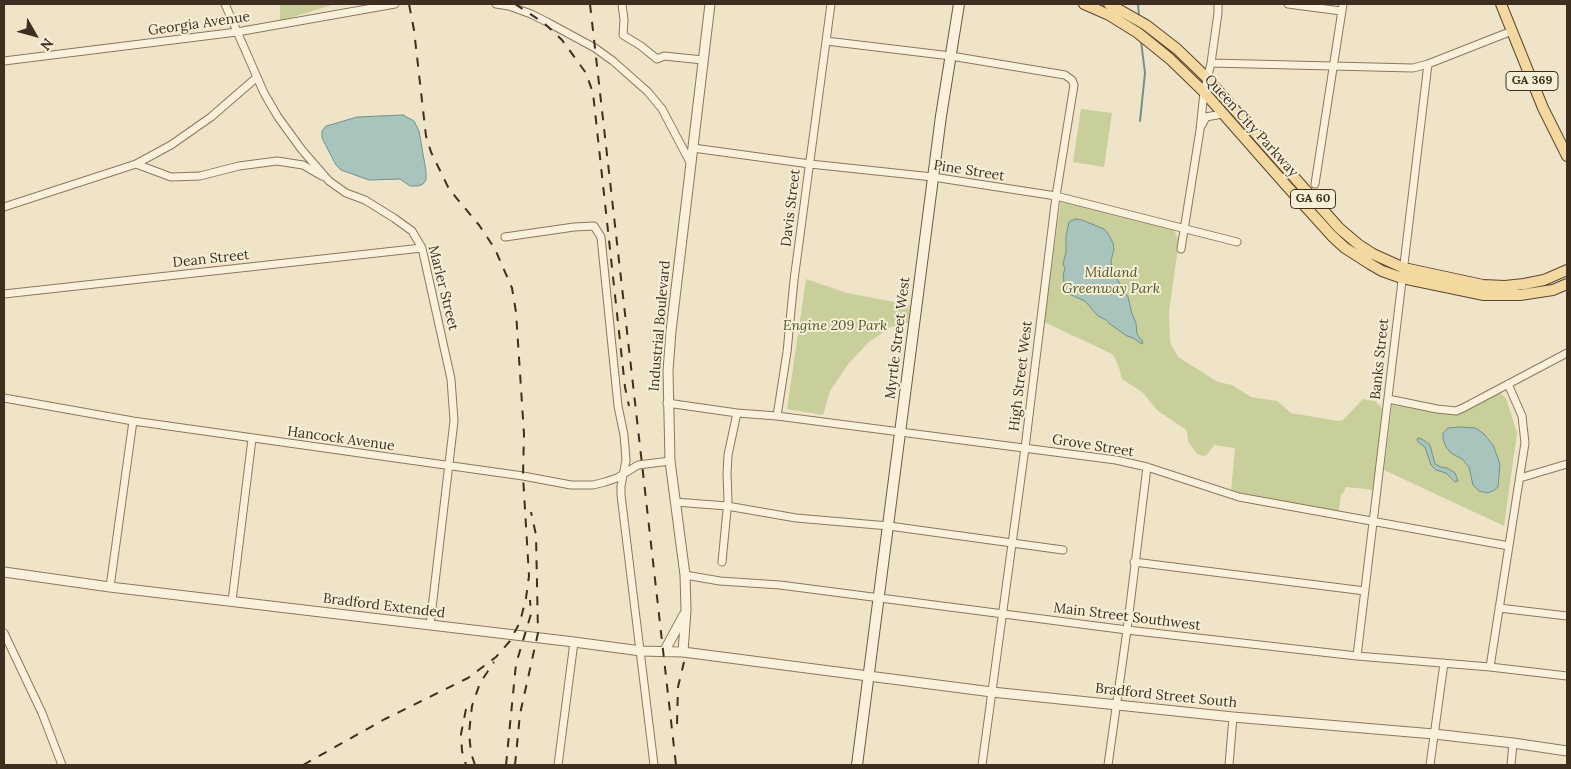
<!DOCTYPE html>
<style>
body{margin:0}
#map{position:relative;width:1571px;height:769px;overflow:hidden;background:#f0e4c8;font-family:Lora,serif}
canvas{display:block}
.frame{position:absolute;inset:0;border:5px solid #3d2e20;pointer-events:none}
.north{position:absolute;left:10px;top:10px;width:50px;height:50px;-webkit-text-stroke:4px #f7eed8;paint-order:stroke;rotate:128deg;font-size:14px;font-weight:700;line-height:20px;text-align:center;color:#3d2e20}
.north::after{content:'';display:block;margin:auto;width:18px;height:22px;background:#3d2e20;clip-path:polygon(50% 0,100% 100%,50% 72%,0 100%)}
</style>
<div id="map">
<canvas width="1571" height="769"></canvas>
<div class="frame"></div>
<div class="north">N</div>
</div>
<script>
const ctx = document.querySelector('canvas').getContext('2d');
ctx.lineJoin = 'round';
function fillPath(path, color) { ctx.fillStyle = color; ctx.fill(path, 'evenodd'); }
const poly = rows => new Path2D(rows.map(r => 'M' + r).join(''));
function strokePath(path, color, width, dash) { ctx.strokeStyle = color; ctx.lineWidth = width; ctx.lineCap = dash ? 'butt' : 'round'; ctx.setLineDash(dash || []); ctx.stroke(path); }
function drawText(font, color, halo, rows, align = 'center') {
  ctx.font = font + ' Lora,serif'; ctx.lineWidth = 4; ctx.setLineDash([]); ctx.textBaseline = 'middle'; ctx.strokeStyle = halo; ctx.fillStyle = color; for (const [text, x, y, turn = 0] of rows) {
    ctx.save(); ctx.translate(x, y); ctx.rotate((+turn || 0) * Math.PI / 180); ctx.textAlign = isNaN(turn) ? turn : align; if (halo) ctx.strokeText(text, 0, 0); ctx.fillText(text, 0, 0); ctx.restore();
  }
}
const green = poly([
 [280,4,335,4,280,21],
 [1081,109,1112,113,1104,167,1073,162],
 [1061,200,1171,227,1175,232,1179,241,1169,312,1170,342,1178,357,1218,382,1232,385,1251,397,1277,401,1291,413,1338,421,1343,420,1363,399,1375,401,1380,406,1383,411,1374,490,1346,487,1344,492,1341,495,1339,511,1231,491,1235,448,1214,445,1207,455,1203,456,1197,454,1188,441,1187,432,1185,429,1158,411,1142,392,1122,379,1119,368,1114,356,1110,353,1044,322],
 [806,279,847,293,910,305,908,323,891,327,869,342,849,363,830,391,823,415,787,409],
 [1500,393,1506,398,1517,433,1504,526,1384,470,1392,405,1444,414,1458,415]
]);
const water = poly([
 [403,115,414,121,419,131,426,171,426,180,423,184,418,186,410,186,400,179,369,180,341,170,336,165,322,138,322,131,326,126,330,125,357,117,403,115],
 [1075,219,1082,220,1104,229,1109,235,1113,243,1114,249,1111,261,1112,269,1117,279,1128,297,1132,314,1136,323,1137,334,1143,342,1142,344,1133,338,1127,336,1110,324,1106,320,1098,316,1085,301,1069,294,1065,288,1063,276,1065,268,1063,264,1066,252,1066,236,1069,222,1075,219],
 [1461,427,1476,428,1484,434,1493,445,1500,464,1498,487,1493,491,1487,493,1479,491,1473,485,1469,467,1462,459,1451,453,1446,447,1443,439,1443,433,1448,428,1461,427],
 [1419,438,1425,441,1430,445,1435,464,1441,467,1447,468,1455,473,1458,481,1455,482,1446,473,1436,470,1431,465,1425,447,1418,442,1417,439,1419,438]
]);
const stream = poly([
 [1138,4,1139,17],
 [1140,121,1145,73,1141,41]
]);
const minor = poly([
 [225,4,264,93,278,117,302,150,329,181,346,193,365,200,394,218,412,231,422,248,451,379,454,421,430,625],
 [496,4,509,6,531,14,547,22,595,48,613,61,648,92,662,109,691,164],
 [622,4,624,20,623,35,641,46,657,59,664,56,703,60],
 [1288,4,1341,11],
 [826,41,951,56,1065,75,1072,80,1074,85,1056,196,1025,448,982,765],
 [4,61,237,32,395,4],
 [1211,63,1413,68,1428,64,1512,31],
 [1202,125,1206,117,1222,114],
 [693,148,810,164,933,177,1056,196,1237,242],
 [136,164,171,145,211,117,256,78],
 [1315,184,1343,4],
 [4,207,136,164,171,177,200,176,239,166,277,161,303,165,322,176],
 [505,237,574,227,594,226,601,237,618,406,624,435,626,460,621,486,621,495,654,765],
 [1181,249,1200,130,1204,92,1211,63,1218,13,1218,4],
 [4,294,422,248],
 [4,398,133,421,523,476,571,485,593,485,605,482,617,478,638,465,670,461],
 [1388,399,1437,409,1456,411,1463,408,1567,353],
 [667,403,737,413,777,416,1116,460,1147,467,1239,497,1509,546],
 [777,416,787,352,794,280,831,4],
 [1520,478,1567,464],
 [675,502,727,506,796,518,889,526,1063,550],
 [722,562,728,500,727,474,728,455,737,413],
 [1134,562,1365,591],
 [685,575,720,581,780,585,1127,630,1357,656,1490,667,1567,676],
 [110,587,133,421],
 [232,601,252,439],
 [1499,608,1567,616],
 [4,633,42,713,62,765],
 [1357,656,1428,64],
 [1490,667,1525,443,1522,416,1508,384],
 [558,765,574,642],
 [1108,765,1127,630,1147,467],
 [1229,765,1233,717],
 [1430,765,1444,663],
 [1511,765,1513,743]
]);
const tertiary = poly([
 [4,572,110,587,574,642,641,651,683,652,992,692,1233,717,1434,734,1513,743,1567,751],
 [664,652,684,615],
 [683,652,686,610,685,575,670,461,668,371,671,331,710,4]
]);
const secondary = poly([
 [857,765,941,116,959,4]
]);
const primary = poly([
 [1084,4,1109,15,1138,33,1170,59,1204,92,1285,184,1332,236,1345,248,1370,264,1382,271,1402,278,1484,295,1520,295,1553,290,1567,284],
 [1109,4,1146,25,1177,49,1205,76,1339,228,1359,245,1373,254,1404,268,1483,285,1505,286,1524,284,1544,280,1567,270],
 [1501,4,1543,108,1567,156]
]);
const rail = poly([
 [515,4,544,23,562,40,586,73,593,93,625,387,629,406],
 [590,4,676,765],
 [466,709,461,734,462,751,466,765],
 [677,724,678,687,684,662],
 [303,765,385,719,468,678,496,657,510,641,520,622,526,598,529,576,523,476,524,434,516,312,512,288,495,249,479,225,449,189,431,152,426,136,414,30,409,4],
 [475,765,471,753,469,733,472,706,480,683,494,662],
 [506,765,516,664,531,614,530,600],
 [515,765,520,714,538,633,536,535,531,512]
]);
const shields = [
 [1532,81,52],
 [1313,199,45]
];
const shieldNames = [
 ["GA 369",1532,81],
 ["GA 60",1313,199]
];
const streetNames = [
 ["Georgia Avenue",199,24,-8],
 ["Queen City Parkway",1251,126,48],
 ["Pine Street",969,171,9],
 ["Davis Street",791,208,-83],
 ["Dean Street",211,259,-6],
 ["Marler Street",443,288,76],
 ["Industrial Boulevard",660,326,-85],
 ["Myrtle Street West",898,338,-83],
 ["Banks Street",1380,359,-84],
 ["High Street West",1021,376,-83],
 ["Hancock Avenue",341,439,8],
 ["Grove Street",1093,446,9],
 ["Bradford Extended",384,606,7],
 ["Main Street Southwest",1127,617,7],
 ["Bradford Street South",1166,696,6]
];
const parkNames = [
 ["Midland",1111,273],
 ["Greenway Park",1111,289],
 ["Engine 209 Park",835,326]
];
fillPath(green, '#c9cf9b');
fillPath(water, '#a9c4bc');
strokePath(water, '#6f938a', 1);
strokePath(stream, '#6f938a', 2);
strokePath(minor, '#8d765c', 9);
strokePath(tertiary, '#8d765c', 11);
strokePath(secondary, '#6f573f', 12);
strokePath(primary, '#5b4430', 12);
strokePath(minor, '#faf1dc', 7);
strokePath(tertiary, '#faf1dc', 9);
strokePath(secondary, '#faf1dc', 10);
strokePath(primary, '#f3d9a0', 10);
strokePath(rail, '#3d2e20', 2, [9, 9]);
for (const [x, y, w] of shields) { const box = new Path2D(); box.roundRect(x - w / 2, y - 9.5, w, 19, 4); ctx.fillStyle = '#f7eed8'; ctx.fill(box); strokePath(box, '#3d2e20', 1); }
drawText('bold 12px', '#3d2e20', null, shieldNames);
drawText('14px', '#3d2e20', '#f7eed8', streetNames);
drawText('italic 14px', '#4d5a26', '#f7eed8', parkNames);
</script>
